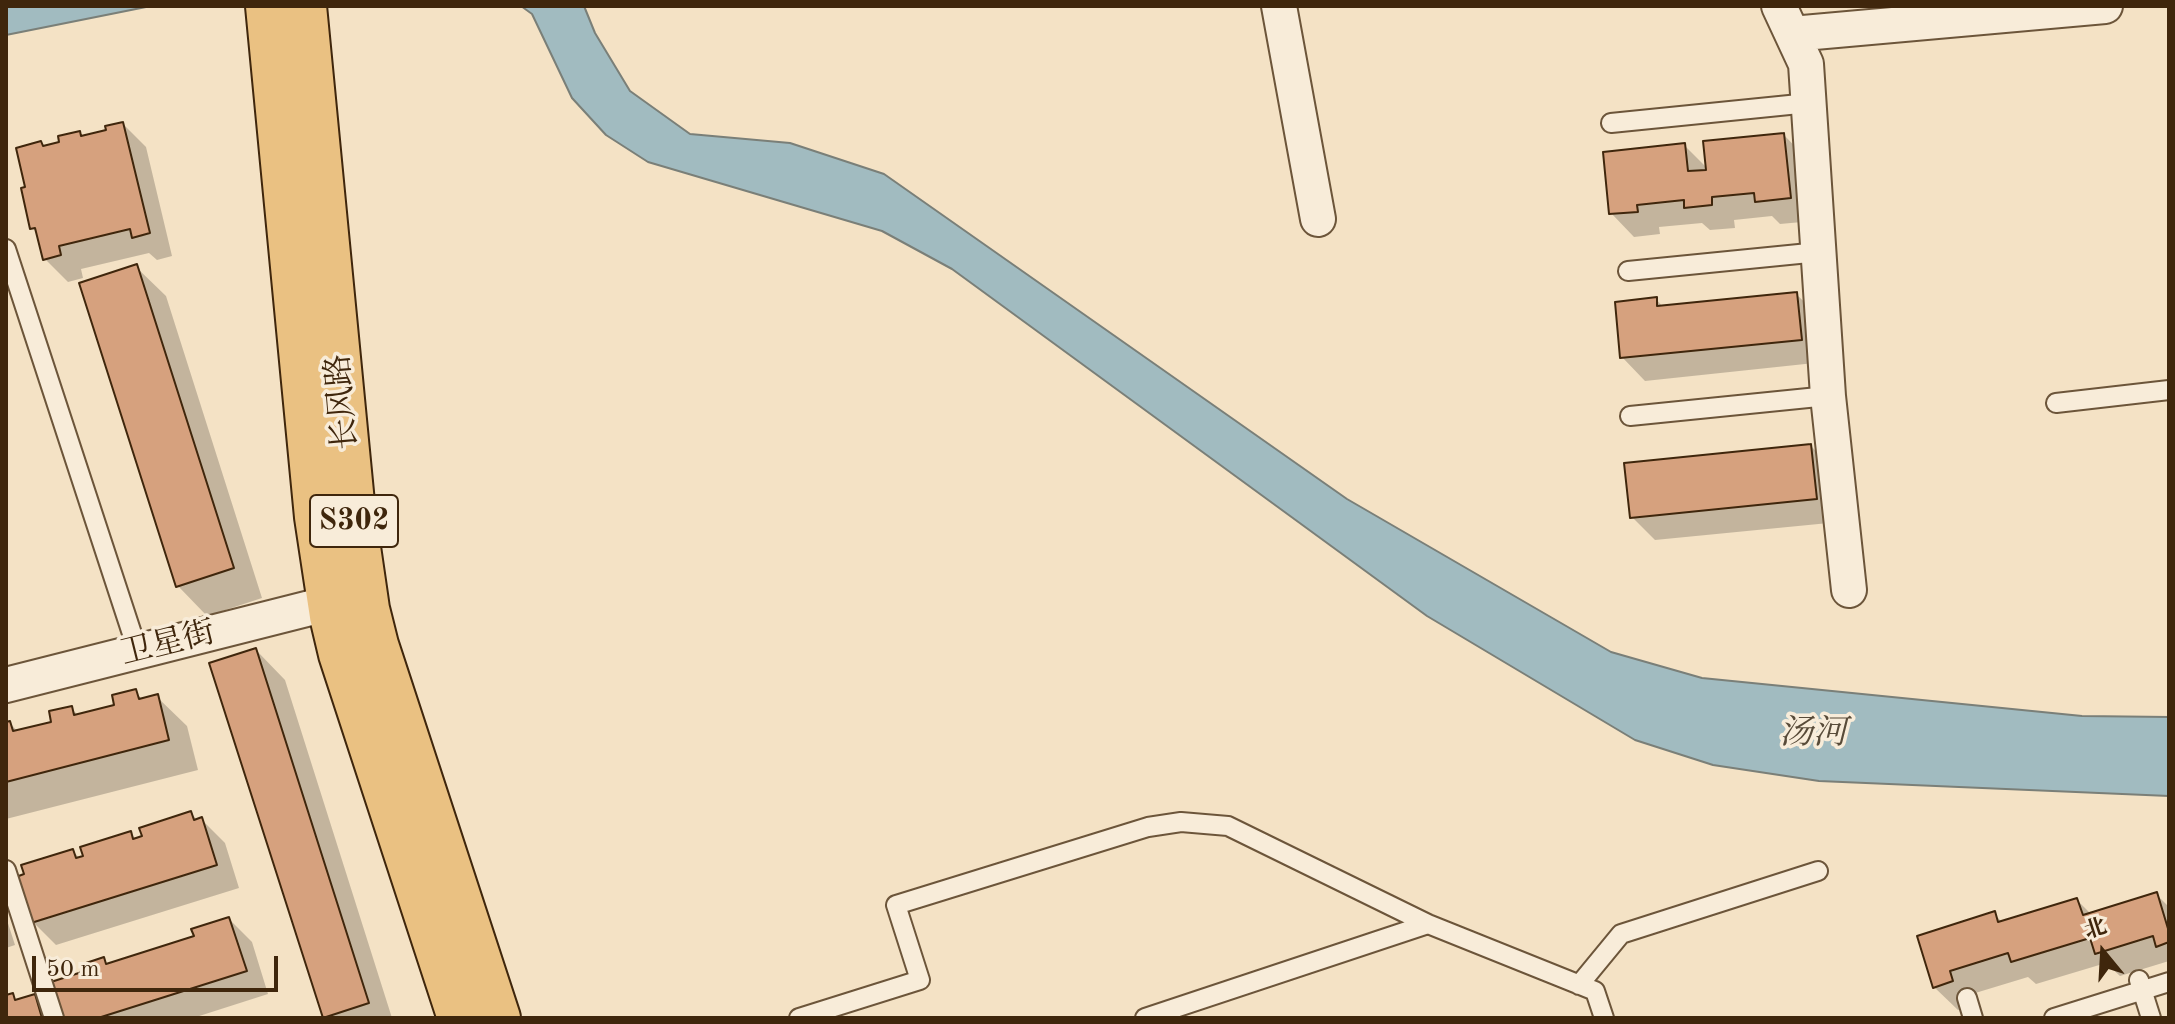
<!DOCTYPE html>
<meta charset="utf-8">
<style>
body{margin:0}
#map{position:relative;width:2175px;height:1024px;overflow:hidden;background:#f4e2c5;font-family:"Old Standard TT","Noto Serif SC",serif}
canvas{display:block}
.frame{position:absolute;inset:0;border:8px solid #3f260c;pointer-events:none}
.north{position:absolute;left:2063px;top:912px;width:80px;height:80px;-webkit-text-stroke:6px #f8ecd9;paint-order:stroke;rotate:342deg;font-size:22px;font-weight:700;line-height:32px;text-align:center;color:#3f260c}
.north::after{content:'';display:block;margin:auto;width:28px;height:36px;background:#3f260c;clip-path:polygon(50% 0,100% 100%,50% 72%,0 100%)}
.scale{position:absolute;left:32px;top:956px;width:246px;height:36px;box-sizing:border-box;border:4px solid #3f260c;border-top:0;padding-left:10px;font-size:24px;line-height:28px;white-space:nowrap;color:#3f260c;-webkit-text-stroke:6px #f8ecd9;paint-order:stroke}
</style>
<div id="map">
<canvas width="2175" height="1024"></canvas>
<div class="frame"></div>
<div class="north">北</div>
<div class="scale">50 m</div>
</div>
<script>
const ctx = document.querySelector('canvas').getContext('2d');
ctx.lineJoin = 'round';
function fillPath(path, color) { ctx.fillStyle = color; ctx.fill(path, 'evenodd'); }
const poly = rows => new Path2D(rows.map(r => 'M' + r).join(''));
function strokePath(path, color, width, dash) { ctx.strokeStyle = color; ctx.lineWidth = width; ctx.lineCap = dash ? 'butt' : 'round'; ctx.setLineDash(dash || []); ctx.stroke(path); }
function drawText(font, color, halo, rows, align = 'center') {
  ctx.font = font + ' "Old Standard TT","Noto Serif SC",serif'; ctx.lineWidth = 7; ctx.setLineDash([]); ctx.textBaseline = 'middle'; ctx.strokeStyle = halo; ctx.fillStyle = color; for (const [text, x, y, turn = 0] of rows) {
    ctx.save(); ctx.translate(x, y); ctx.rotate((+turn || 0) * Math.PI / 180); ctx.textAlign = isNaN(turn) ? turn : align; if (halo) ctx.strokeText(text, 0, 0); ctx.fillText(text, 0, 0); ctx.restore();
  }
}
const water = poly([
 [6,6,151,6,6,35,6,6],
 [521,6,584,6,595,33,630,91,690,134,790,143,884,174,1347,499,1611,652,1702,678,2082,716,2169,717,2169,796,1819,781,1713,765,1635,740,1427,616,952,269,882,231,648,162,606,135,572,98,532,14,521,6]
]);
const shadow = poly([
 [123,124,146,147,172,256,157,260,149,253,81,269,83,278,68,282,45,259,39,234,32,228,28,189,41,143,45,147,61,143,79,133,84,138,108,132],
 [1784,135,1807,159,1813,221,1780,224,1772,216,1734,220,1735,228,1710,230,1702,223,1659,227,1660,234,1634,237,1611,213,1684,145,1708,169],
 [136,267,166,296,262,598,207,616,178,586],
 [1796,294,1820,317,1824,362,1645,381,1622,357,1656,299,1663,307],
 [1811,446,1834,470,1839,522,1655,540,1632,517],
 [256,650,285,680,392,1018,324,1017],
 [135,692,143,700,157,697,187,726,198,770,6,819,6,724,10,723,18,732,54,723,71,708,79,716,117,706],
 [191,813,198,821,202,820,225,843,239,888,56,945,33,922,73,851,80,859,130,833,137,840,145,838],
 [2156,894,2169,907,2169,961,2120,976,2106,963,2036,984,2028,977,1972,994,1975,1004,1958,1010,1934,987,1994,914,2003,923,2077,900,2091,914],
 [6,917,15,945,6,948],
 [229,919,252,942,268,994,193,1018,65,1018,87,972,103,960,109,965,196,938],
 [12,996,18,1001,34,996,50,1012,52,1018,6,1018,6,998]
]);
const building = poly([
 [123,122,150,233,132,238,130,229,59,246,61,255,43,260,35,228,30,229,21,188,25,187,16,148,41,141,43,146,59,142,58,136,80,131,81,136,106,130,105,126,123,122],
 [1784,133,1791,198,1755,202,1754,193,1712,197,1712,205,1684,208,1684,200,1637,205,1638,212,1609,214,1603,152,1685,143,1688,171,1706,170,1703,141,1784,133],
 [137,264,234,568,176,587,79,283,137,264],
 [1797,292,1802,340,1620,358,1615,302,1657,297,1657,306,1797,292],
 [1811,444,1817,499,1630,518,1624,463,1811,444],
 [256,648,369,1003,323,1018,209,663,256,648],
 [136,689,139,699,158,694,169,740,6,782,6,722,10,721,13,731,51,722,49,711,72,706,74,715,114,705,112,695,136,689],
 [191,811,194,820,202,817,217,865,31,923,16,877,24,874,21,865,73,849,76,858,83,856,80,847,131,831,133,839,142,836,139,828,191,811],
 [2157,892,2169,932,2169,942,2156,947,2153,936,2095,954,2090,938,2011,962,2008,953,1950,971,1953,981,1933,988,1917,936,1995,911,1998,922,2077,898,2083,915,2157,892],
 [229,917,247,971,98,1018,62,1018,51,982,85,971,83,964,104,957,106,964,194,936,191,929,229,917],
 [13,993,15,1000,35,994,42,1018,6,1018,6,995,13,993]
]);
const lane = poly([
 [1611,123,1809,103],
 [6,249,138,652],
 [1628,271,1819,252],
 [2056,403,2169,390],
 [1630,416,1828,396],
 [6,870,54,1018],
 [2139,980,2151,1018],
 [1579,985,1621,934,1818,871],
 [1967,998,1973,1018],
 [799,1018,920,980,896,905,1148,827,1181,822,1228,826,1428,924,1595,991,1604,1018],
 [1145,1018,1428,924],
 [2054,1018,2169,982]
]);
const street = poly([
 [1279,6,1318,219],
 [1779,6,1806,64,1828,396,1849,590],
 [1792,34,2105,6],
 [6,685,330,603]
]);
const primary = poly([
 [268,6,317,517,332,616,341,654,460,1018],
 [304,6,353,513,367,609,376,645,498,1018]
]);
const shields = [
 [354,521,88]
];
const shieldNames = [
 ["S302",354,521]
];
const streetNames = [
 ["长风路",343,402,-95],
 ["卫星街",168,644,-14]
];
const waterNames = [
 ["汤河",1813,734]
];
fillPath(water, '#a1bbc0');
strokePath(water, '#7a7f78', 2);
fillPath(shadow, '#0003');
fillPath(building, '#d6a17e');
strokePath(building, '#3f260c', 2);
strokePath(lane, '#6c553a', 22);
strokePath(street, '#6c553a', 38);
strokePath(primary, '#3f260c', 48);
strokePath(lane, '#f8ecd9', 18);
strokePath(street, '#f8ecd9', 34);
strokePath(primary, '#eac182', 44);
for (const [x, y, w] of shields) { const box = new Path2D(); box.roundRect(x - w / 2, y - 26, w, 52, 6); ctx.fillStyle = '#f8ecd9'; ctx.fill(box); strokePath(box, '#3f260c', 2); }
drawText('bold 30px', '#3f260c', null, shieldNames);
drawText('32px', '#3f260c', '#f8ecd9', streetNames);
drawText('italic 34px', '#584b39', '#f8ecd9', waterNames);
</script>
